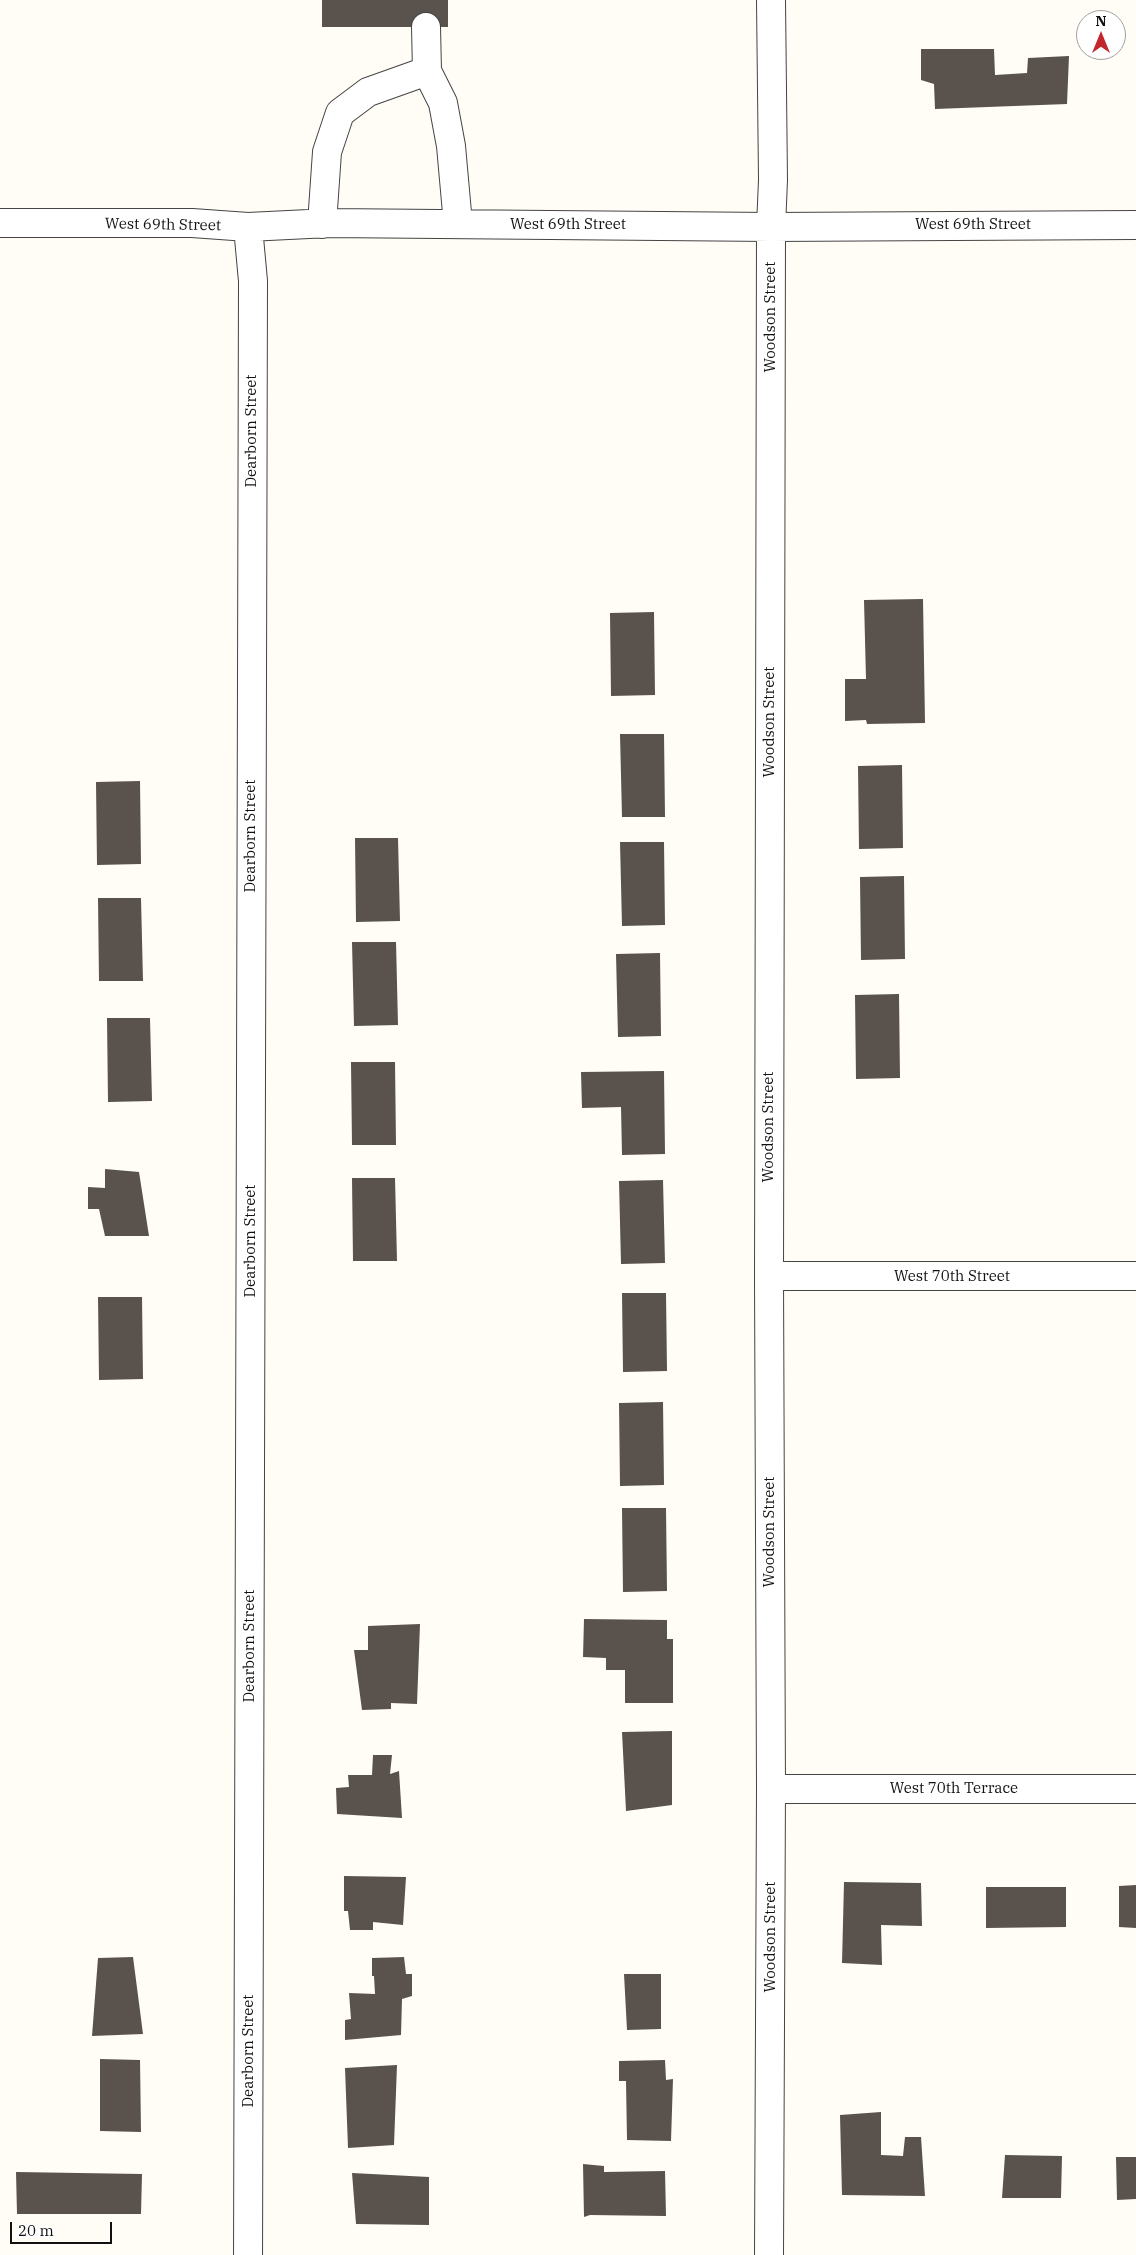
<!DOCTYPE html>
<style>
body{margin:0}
#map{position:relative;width:1136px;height:2255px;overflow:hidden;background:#fffdf5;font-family:"IBM Plex Serif",serif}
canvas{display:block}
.north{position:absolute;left:1076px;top:10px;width:50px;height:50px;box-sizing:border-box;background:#fff;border:1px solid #a0a0a0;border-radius:50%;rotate:0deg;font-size:14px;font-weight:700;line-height:20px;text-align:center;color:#111}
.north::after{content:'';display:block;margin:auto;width:18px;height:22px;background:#c4262e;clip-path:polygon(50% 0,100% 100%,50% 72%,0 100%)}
.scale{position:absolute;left:10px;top:2222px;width:102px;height:22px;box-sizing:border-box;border:2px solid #111;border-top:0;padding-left:6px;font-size:15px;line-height:18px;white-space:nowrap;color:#111;-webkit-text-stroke:4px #fff;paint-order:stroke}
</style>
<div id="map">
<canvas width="1136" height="2255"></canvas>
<div class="north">N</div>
<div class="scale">20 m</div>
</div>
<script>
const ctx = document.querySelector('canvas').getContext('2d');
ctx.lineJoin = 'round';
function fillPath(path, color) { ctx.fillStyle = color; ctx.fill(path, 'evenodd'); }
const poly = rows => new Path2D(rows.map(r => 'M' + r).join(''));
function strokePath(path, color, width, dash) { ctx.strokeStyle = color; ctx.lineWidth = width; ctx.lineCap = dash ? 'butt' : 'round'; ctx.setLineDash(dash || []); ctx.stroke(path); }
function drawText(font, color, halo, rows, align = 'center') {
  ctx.font = font + ' "IBM Plex Serif",serif'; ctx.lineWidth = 5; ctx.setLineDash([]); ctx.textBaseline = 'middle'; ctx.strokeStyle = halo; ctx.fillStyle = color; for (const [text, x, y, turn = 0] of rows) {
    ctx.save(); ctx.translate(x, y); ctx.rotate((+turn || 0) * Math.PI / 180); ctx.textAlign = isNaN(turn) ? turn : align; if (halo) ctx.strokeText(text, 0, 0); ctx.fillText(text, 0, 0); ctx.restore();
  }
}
const building = poly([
 [322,0,448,0,448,27,322,27],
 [921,49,994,49,995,75,1027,73,1028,58,1069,56,1067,104,935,109,934,84,921,80],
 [923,599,925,723,867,724,866,720,845,721,845,679,866,679,864,600],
 [654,612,655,695,611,696,610,613],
 [620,734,664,734,665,817,622,817],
 [902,765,903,848,859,849,858,766],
 [140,781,141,864,97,865,96,782],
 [355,838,398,838,400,921,356,922],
 [620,842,664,842,665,925,622,926],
 [904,876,905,959,861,960,860,877],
 [98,898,141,898,143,981,99,981],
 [352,942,396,942,398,1025,354,1026],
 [660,953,661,1036,618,1037,616,954],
 [899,994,900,1078,856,1079,855,995],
 [107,1018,150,1018,152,1101,108,1102],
 [351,1062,395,1062,396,1145,352,1145],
 [664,1071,665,1154,622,1155,621,1107,582,1108,581,1072],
 [105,1169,139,1172,149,1236,105,1236,99,1209,88,1209,88,1187,105,1188],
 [352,1178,395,1178,397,1261,353,1261],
 [663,1180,665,1263,621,1264,619,1181],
 [622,1293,666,1293,667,1371,623,1372],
 [98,1297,142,1297,143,1379,99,1380],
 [663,1402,664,1485,620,1486,619,1403],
 [622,1508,666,1508,667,1591,623,1592],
 [584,1619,667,1620,667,1639,673,1639,673,1703,625,1703,625,1670,606,1670,606,1658,583,1657],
 [420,1624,417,1704,391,1703,391,1709,362,1710,354,1650,368,1650,368,1626],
 [672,1731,672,1805,626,1811,622,1732],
 [373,1755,392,1755,390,1774,399,1771,402,1818,337,1814,336,1788,349,1787,348,1775,372,1775],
 [344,1876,406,1877,403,1925,373,1922,373,1930,350,1930,348,1911,344,1911],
 [844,1882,921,1883,922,1926,881,1925,882,1965,842,1963],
 [1136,1885,1136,1928,1119,1927,1119,1886],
 [986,1887,1066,1887,1066,1927,986,1928],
 [133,1957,143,2034,92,2036,98,1958],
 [404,1957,406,1974,412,1974,412,1996,402,1999,401,2035,345,2040,345,2020,351,2019,349,1993,375,1994,374,1976,372,1976,372,1958],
 [624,1974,661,1974,661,2029,627,2030],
 [100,2059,140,2060,141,2132,100,2131],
 [665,2060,666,2080,673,2079,671,2141,627,2140,626,2081,619,2081,619,2061],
 [397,2065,394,2145,348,2148,345,2068],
 [881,2112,881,2155,903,2156,905,2137,921,2137,925,2196,842,2195,840,2115],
 [1005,2155,1062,2156,1061,2198,1002,2198],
 [1116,2157,1136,2157,1136,2199,1117,2200],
 [583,2164,604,2166,604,2172,665,2171,666,2216,590,2215,584,2217],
 [16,2172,142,2174,141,2214,17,2214],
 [352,2173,429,2177,429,2225,356,2224]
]);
const minor = poly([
 [427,71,443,103,451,146,458,224],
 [0,223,192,223,248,227,329,223,771,227,1136,225],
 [322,224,327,152,340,113,368,92,427,71,426,27],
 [248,227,253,281,248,2255],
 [769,1276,1136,1276],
 [771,1789,1136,1789],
 [769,2255,771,1789,769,1276,771,227,773,180,771,0]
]);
const streetNames = [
 ["West 69th Street",163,225,1],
 ["West 69th Street",568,225],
 ["West 69th Street",973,225],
 ["Woodson Street",771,317,-90],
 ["Dearborn Street",252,431,-90],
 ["Woodson Street",770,722,-90],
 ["Dearborn Street",251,836,-90],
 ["Woodson Street",769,1127,-90],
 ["Dearborn Street",251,1241,-90],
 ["West 70th Street",952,1277],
 ["Woodson Street",770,1532,-90],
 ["Dearborn Street",250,1646,-90],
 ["West 70th Terrace",954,1789],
 ["Woodson Street",771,1937,-90],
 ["Dearborn Street",249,2051,-90]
];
fillPath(building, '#5a524d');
strokePath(minor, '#444', 30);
strokePath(minor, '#fff', 28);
drawText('15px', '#111', '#fff', streetNames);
</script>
